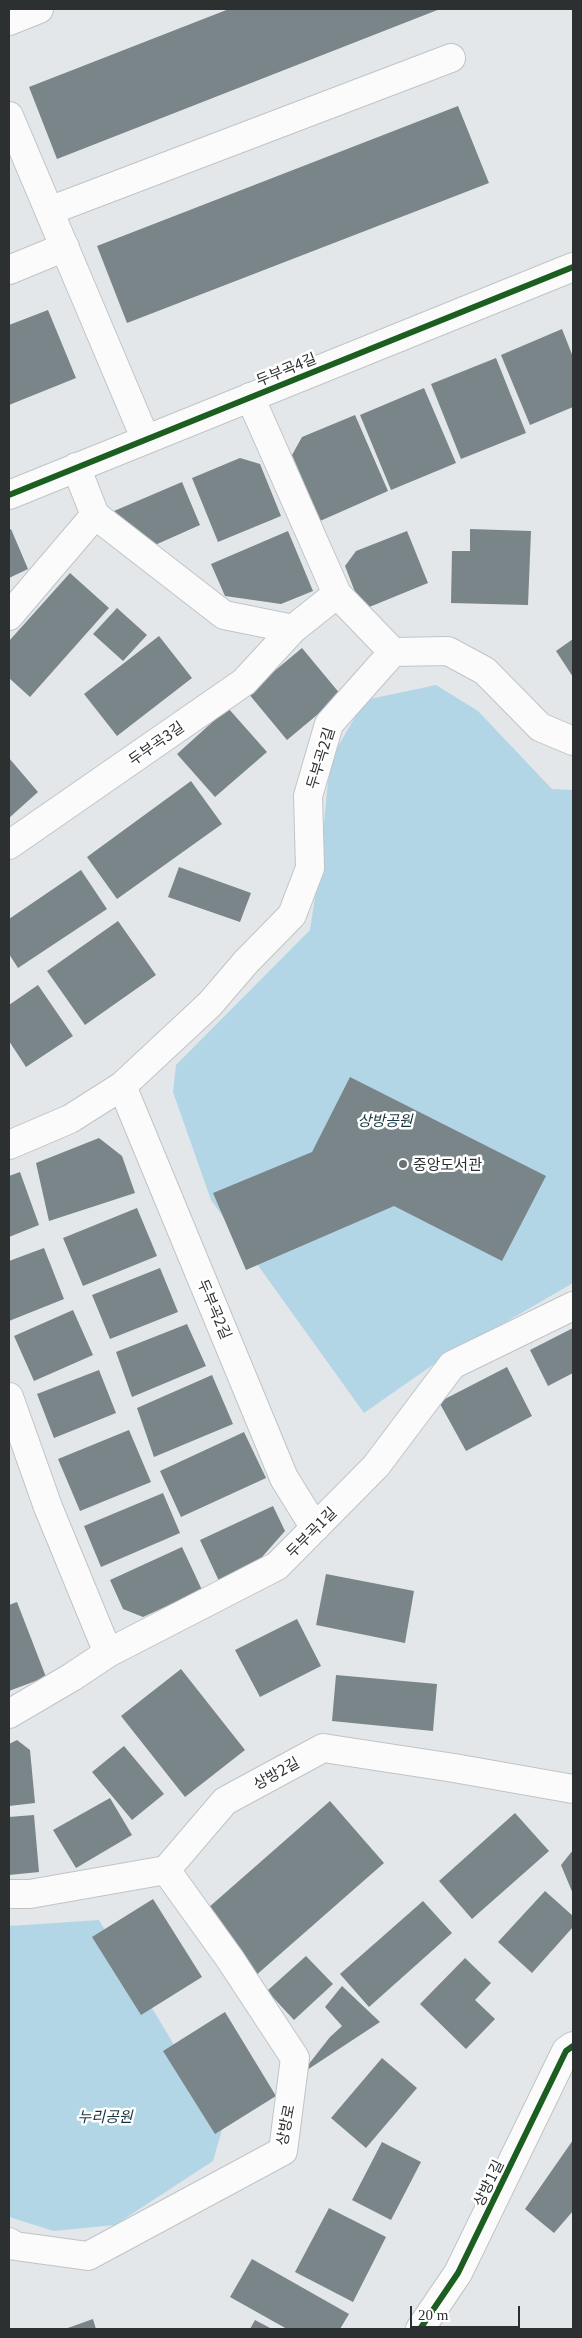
<!DOCTYPE html>
<meta charset="utf-8">
<style>
body{margin:0}
#map{position:relative;width:582px;height:2338px;overflow:hidden;background:#e3e7e9;font-family:Georgia,serif}
canvas{display:block}
.frame{position:absolute;inset:0;border:10px solid #2d3031;pointer-events:none}
.scale{position:absolute;left:410px;top:2306px;width:110px;height:22px;box-sizing:border-box;border:2px solid #2d3031;border-top:0;padding-left:6px;font-size:15px;line-height:18px;white-space:nowrap;color:#2d3031;-webkit-text-stroke:4px #fff;paint-order:stroke}
</style>
<div id="map">
<canvas width="582" height="2338"></canvas>
<div class="frame"></div>
<div class="scale">20 m</div>
</div>
<script>
const ctx = document.querySelector('canvas').getContext('2d');
ctx.lineJoin = 'round';
function fillPath(path, color) { ctx.fillStyle = color; ctx.fill(path, 'evenodd'); }
const poly = rows => new Path2D(rows.map(r => 'M' + r).join(''));
function strokePath(path, color, width, dash) { ctx.strokeStyle = color; ctx.lineWidth = width; ctx.lineCap = dash ? 'butt' : 'round'; ctx.setLineDash(dash || []); ctx.stroke(path); }
function drawText(font, color, halo, rows, align = 'center') {
  ctx.font = font + ' Georgia,"Noto Sans KR",serif'; ctx.lineWidth = 5; ctx.setLineDash([]); ctx.textBaseline = 'middle'; ctx.strokeStyle = halo; ctx.fillStyle = color; for (const [text, x, y, turn = 0] of rows) {
    ctx.save(); ctx.translate(x, y); ctx.rotate((+turn || 0) * Math.PI / 180); ctx.textAlign = isNaN(turn) ? turn : align; if (halo) ctx.strokeText(text, 0, 0); ctx.fillText(text, 0, 0); ctx.restore();
  }
}
const green = poly([
 [436,685,478,711,552,789,573,790,573,1283,437,1362,364,1413,211,1200,173,1092,176,1065,310,930,320,865,330,760,365,700],
 [99,1920,223,2126,213,2161,115,2225,54,2231,9,2217,9,1926]
]);
const building = poly([
 [229,9,440,9,57,159,29,87],
 [458,106,489,183,127,323,97,246],
 [48,310,76,378,9,405,9,325],
 [562,329,573,357,573,407,530,425,501,355],
 [496,358,526,433,461,459,431,384],
 [424,388,456,463,391,490,360,415],
 [355,415,388,491,320,521,292,455,302,437],
 [240,458,260,464,281,516,218,542,192,478],
 [182,482,200,525,155,545,122,521,114,511],
 [11,529,28,569,9,578,9,530],
 [470,529,531,531,528,605,451,603,452,551,470,551],
 [288,531,313,591,281,604,225,596,211,564],
 [407,531,428,583,362,610,345,566,356,551],
 [70,573,109,608,30,697,9,678,9,641],
 [117,608,147,635,123,661,93,634],
 [159,636,192,678,117,736,84,694],
 [573,639,573,677,556,651],
 [302,648,341,695,287,740,248,693],
 [228,708,267,752,215,797,177,754],
 [9,758,38,792,9,818],
 [191,781,222,824,117,899,87,857],
 [179,867,251,893,240,922,168,897],
 [81,870,107,909,18,968,9,954,9,919],
 [118,921,156,975,85,1025,47,971],
 [38,985,73,1036,26,1067,9,1041,9,1005],
 [350,1077,546,1176,502,1261,394,1206,246,1270,213,1193,312,1152],
 [99,1138,122,1156,135,1193,49,1221,36,1163],
 [20,1172,39,1225,9,1237,9,1176],
 [137,1208,157,1256,83,1286,63,1238],
 [44,1248,64,1299,9,1321,9,1261],
 [160,1268,178,1312,110,1339,92,1295],
 [73,1310,93,1355,34,1381,14,1336],
 [187,1324,206,1366,132,1397,116,1352],
 [573,1328,573,1373,548,1386,530,1350],
 [507,1367,532,1416,466,1451,439,1402],
 [99,1370,116,1413,54,1438,37,1394],
 [212,1375,233,1424,154,1457,137,1408],
 [129,1430,151,1482,80,1511,58,1459],
 [244,1432,266,1478,181,1517,160,1471],
 [163,1493,180,1533,101,1567,84,1526],
 [273,1506,285,1531,255,1565,219,1581,200,1540],
 [182,1547,202,1590,143,1617,123,1609,110,1580],
 [326,1574,414,1591,405,1643,316,1625],
 [17,1602,46,1677,9,1691,9,1605],
 [297,1619,321,1666,260,1697,235,1650],
 [181,1669,245,1750,185,1797,121,1716],
 [336,1675,437,1684,433,1731,332,1721],
 [17,1740,30,1750,35,1803,9,1806,9,1744],
 [124,1746,164,1794,132,1820,92,1772],
 [110,1798,132,1835,76,1868,53,1830],
 [330,1801,384,1863,254,1977,200,1915],
 [515,1813,549,1851,472,1919,439,1881],
 [34,1815,39,1872,9,1875,9,1817],
 [573,1850,573,1894,561,1865],
 [545,1891,573,1916,573,1927,532,1973,498,1942],
 [153,1899,202,1977,141,2015,92,1937],
 [423,1901,452,1933,369,2007,340,1974],
 [306,1956,333,1984,294,2020,267,1991],
 [465,1958,491,1983,475,2000,495,2019,466,2049,420,2004],
 [342,1986,380,2022,301,2074,330,2037,342,2026,325,2007],
 [225,2012,276,2096,215,2134,163,2051],
 [382,2058,417,2088,366,2148,331,2118],
 [573,2140,573,2211,554,2233,525,2209],
 [382,2142,421,2162,391,2220,352,2200],
 [329,2208,386,2237,353,2302,295,2272],
 [252,2259,349,2314,340,2329,287,2329,230,2297],
 [93,2319,96,2329,65,2329],
 [255,2320,272,2329,250,2329]
]);
const minor = poly([
 [9,21,39,9],
 [9,116,145,438],
 [49,211,451,58],
 [9,270,65,247],
 [250,397,337,594],
 [9,495,573,267],
 [95,515,224,615,293,629,337,594,393,652],
 [9,616,95,515,76,467],
 [9,845,244,682,293,629],
 [122,1086,284,1478,315,1528],
 [9,1145,70,1119,122,1086,210,1004,246,962,292,915,310,868,308,796,329,724,393,652,448,651,485,671,540,727,573,741],
 [9,1397,48,1507,108,1653],
 [9,1714,72,1677,108,1653,277,1566,376,1466,452,1365,573,1306],
 [9,1894,30,1894,166,1870,225,1801,323,1748,454,1768,573,1789],
 [9,2242,15,2246,88,2256,283,2151,295,2058,230,1959,166,1870],
 [420,2329,458,2273,566,2051,573,2046]
]);
const cycleway = poly([
 [9,495,573,267],
 [420,2329,458,2273,566,2051,573,2046]
]);
const markers = [
 [403,1164,5,"#6d7071"]
];
const streetNames = [
 ["두부곡4길",286,369,-22],
 ["두부곡3길",156,743,-35],
 ["두부곡2길",320,758,-73],
 ["두부곡2길",215,1309,67],
 ["두부곡1길",311,1532,-45],
 ["상방2길",276,1773,-29],
 ["상방로",285,2125,-79],
 ["상방1길",488,2183,-64]
];
const parkNames = [
 ["상방공원",385,1120],
 ["누리공원",105,2116]
];
const poiNames = [
 ["중앙도서관",413,1164]
];
fillPath(green, '#b3d6e6');
fillPath(building, '#798589');
strokePath(minor, '#c1c4c6', 30);
strokePath(minor, '#fbfbfc', 28);
strokePath(cycleway, '#1b5e20', 6);
for (const [x, y, r, color] of markers) { const dot = new Path2D(); dot.arc(x, y, r, 0, 2 * Math.PI); ctx.fillStyle = color; ctx.fill(dot); strokePath(dot, '#fff', 2); }
drawText('15px', '#2d3031', '#fff', streetNames);
drawText('italic 15px', '#163542', '#fff', parkNames);
drawText('15px', '#2d3031', '#fff', poiNames, 'left');
</script>
